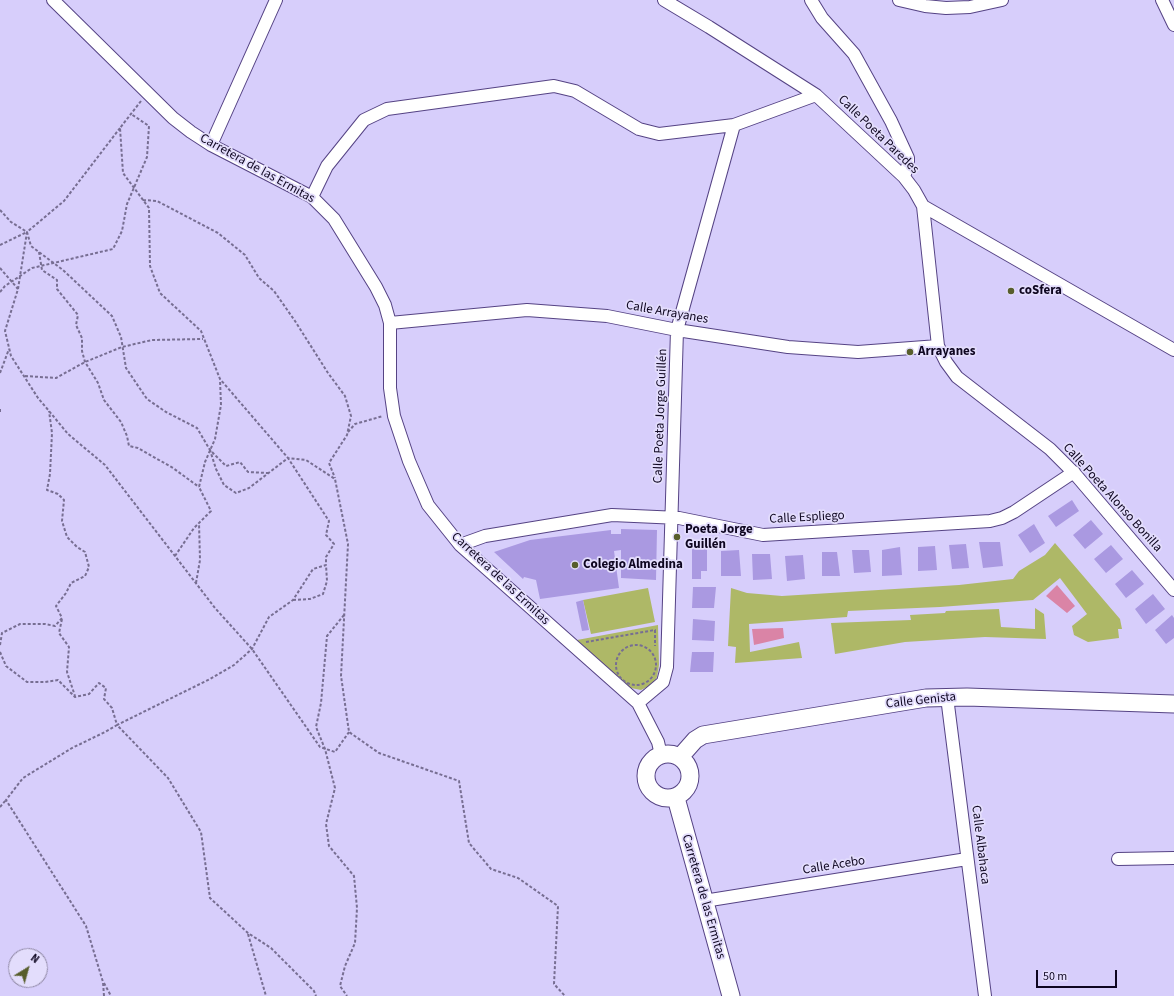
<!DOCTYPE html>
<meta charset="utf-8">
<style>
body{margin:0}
#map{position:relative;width:1174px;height:996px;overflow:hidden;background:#d7cefb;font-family:"Source Sans 3",sans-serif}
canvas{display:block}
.north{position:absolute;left:8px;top:948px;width:40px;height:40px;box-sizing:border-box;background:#e3ddfc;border:1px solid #8e87a4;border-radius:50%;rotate:37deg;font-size:11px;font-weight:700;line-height:16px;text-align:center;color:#0e0620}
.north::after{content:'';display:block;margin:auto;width:14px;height:18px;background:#585e2c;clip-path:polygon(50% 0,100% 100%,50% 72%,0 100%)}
.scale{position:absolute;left:1036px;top:970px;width:81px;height:18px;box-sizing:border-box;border:2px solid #0e0620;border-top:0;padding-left:5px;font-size:12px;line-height:14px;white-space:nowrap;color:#0e0620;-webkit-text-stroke:3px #e3ddfc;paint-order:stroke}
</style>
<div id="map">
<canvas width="1174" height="996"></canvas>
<div class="north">N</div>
<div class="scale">50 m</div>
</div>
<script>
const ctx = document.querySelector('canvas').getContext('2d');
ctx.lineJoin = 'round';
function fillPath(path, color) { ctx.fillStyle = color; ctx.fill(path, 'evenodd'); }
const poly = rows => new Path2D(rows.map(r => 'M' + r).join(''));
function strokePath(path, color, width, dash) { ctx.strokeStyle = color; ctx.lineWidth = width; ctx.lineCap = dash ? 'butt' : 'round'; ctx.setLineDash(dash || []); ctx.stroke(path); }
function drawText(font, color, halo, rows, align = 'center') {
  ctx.font = font + ' "Source Sans 3",sans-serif'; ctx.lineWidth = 3.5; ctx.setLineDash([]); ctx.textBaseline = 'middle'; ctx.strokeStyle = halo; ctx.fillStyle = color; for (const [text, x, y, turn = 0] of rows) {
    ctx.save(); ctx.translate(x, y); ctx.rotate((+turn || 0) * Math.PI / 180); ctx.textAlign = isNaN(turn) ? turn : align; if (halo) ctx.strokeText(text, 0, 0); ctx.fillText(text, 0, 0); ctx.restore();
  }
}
const green = poly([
 [1055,543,1120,619,1122,629,1118,629,1119,638,1088,642,1074,635,1072,626,1087,614,1060,578,1033,600,940,607,848,611,847,617,749,624,750,652,799,642,802,658,735,663,736,647,728,646,731,588,747,593,782,596,959,585,1013,579,1019,571,1045,555],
 [648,588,655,622,591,634,583,600],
 [1035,608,1044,614,1046,639,985,637,905,642,835,654,831,623,911,620,910,615,945,613,946,611,999,609,1001,627,1035,629],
 [658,625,659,665,657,677,653,684,641,690,631,688,624,685,577,640]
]);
const water = poly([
 [1057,585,1075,606,1067,613,1046,596],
 [783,628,784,638,754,645,752,629]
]);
const building = poly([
 [1072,500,1079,511,1056,527,1048,516],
 [1091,520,1103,534,1085,549,1073,535],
 [1034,524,1045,543,1030,553,1018,535],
 [621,529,657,530,656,580,621,578,621,550,614,551,619,588,540,599,536,580,524,577,523,579,494,552,530,540,611,530,611,534,621,534],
 [979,542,1000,542,1003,566,983,568],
 [966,544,969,568,952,569,949,545],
 [692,545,707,546,707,571,701,571,701,579,692,579],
 [1111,545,1123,559,1106,573,1094,559],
 [935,546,937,570,918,571,918,547],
 [900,547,902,575,882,576,882,550],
 [739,550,741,576,721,576,721,551],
 [852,550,869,550,871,572,854,573],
 [822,552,837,552,840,576,822,576],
 [752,554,770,554,772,579,753,580],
 [803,555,805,579,787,581,785,556],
 [1132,570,1144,584,1126,598,1115,584],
 [693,587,716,587,714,608,692,608],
 [1153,594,1165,609,1146,624,1135,609],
 [583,600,589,630,582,631,576,602],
 [1172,615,1174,618,1174,638,1166,644,1155,630],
 [693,619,715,621,714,641,692,640],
 [692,652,714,652,713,672,690,672]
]);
const path = poly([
 [141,101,120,128,123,173,149,208,150,266,160,293,201,331,220,379,288,458,306,460,335,479,348,544,341,676,349,732,379,753,459,781,469,843,491,869,518,878,558,906,554,984,565,996],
 [120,128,64,201,27,232,18,289,5,331,11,356,38,398,49,411,68,434,105,465,215,608,252,649,320,747,335,752,349,732],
 [143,200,157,201,218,233,245,255,259,278,274,291,295,321,328,373,345,396,351,416,347,435,329,463,335,478],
 [0,210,11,222,27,232,31,246,63,270,112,316,121,337,126,368,147,399,166,412,197,428,210,450,226,466,240,462,248,472,268,473],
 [0,245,27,232],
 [39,252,42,270,57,280,57,289,78,315,76,325,82,338,82,351,85,362,98,383,104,400,121,422,127,436,129,446,138,448,173,468,199,487],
 [0,268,18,289],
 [0,292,5,286,32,268,113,249,122,231,127,204,147,157,149,126,131,114],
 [0,373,9,349],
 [25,376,56,378,85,362,122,347,152,340,203,339],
 [0,409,0,414],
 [348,432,355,424,383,416],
 [175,556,194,528,211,511,199,487,205,462,215,439,221,405,220,380],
 [196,583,200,560,199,523],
 [293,600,310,599,323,594,327,581,326,565],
 [344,615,327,636,321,703,316,727,325,749,335,788,326,824,329,846,354,876,357,908,355,943,345,966,340,986,347,996],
 [62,619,59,633,69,647,67,672,75,696],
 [586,642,655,630,655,646],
 '616 665a20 20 0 1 1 40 0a20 20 0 1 1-40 0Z',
 [0,645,2,633,20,624,45,624,55,626,62,618,56,606,66,593,71,583,85,576,89,567,85,552,77,547,67,537,62,521,64,500,58,494,47,490,50,474,52,433,49,411],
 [0,652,6,666,27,682,45,682,58,680,75,697,89,694,99,683,106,688,104,699,112,708,117,725,210,679,234,665,252,649,269,617,293,600,313,569,326,565,326,557,334,544,326,535,329,521,288,458,249,488,236,493,224,485,216,469,210,450],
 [0,807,6,800],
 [248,934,266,996],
 [104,983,111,996],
 [104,996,103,982,86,926,6,800,23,778,72,748,105,732,117,725,168,778,201,832,210,898,248,933,271,948,314,991,316,996]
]);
const street = poly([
 [53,0,173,118,191,132,211,145,312,197,334,219,376,287,385,305,390,323,390,388,394,416,409,461,428,505,460,545,638,703,658,742,661,755],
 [664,0,709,27,816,95,904,177,914,190,923,206,1174,350],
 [811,0,822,18,854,54,891,121,908,158,908,164,904,177],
 [899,0,925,6,946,8,970,7,1002,0],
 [1162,0,1174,25],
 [211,145,276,0],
 [312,197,327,166,364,120,387,109,554,86,575,91,639,129,659,134,734,125,816,95],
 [923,206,938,346,946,362,957,377,1050,449,1075,474,1174,590],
 [390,323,527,310,607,316,677,330,788,347,858,352,938,346],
 [460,545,485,536,612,515,679,518,763,535,990,521,1002,518,1014,512,1074,472],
 [947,697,985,996],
 [638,703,663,682,667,667,677,330,734,125],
 [1118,859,1174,858],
 [704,901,967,859]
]);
const secondary = poly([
 '646 776a22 22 0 1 1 44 0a22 22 0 1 1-44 0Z',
 [680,757,695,740,703,735,926,698,967,697,1174,704],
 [676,798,731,996]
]);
const markers = [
 [1011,291,4,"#585e2c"],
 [910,352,4,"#585e2c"],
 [677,537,4,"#585e2c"],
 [575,565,4,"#585e2c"]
];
const streetNames = [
 ["Calle Poeta Paredes",878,135,44],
 ["Carretera de las Ermitas",257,169,29],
 ["Calle Arrayanes",667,313,10],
 ["Calle Poeta Jorge Guillén",661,416,-88],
 ["Calle Poeta Alonso Bonilla",1112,498,48],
 ["Calle Espliego",807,518,-3],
 ["Carretera de las Ermitas",500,579,43],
 ["Calle Genista",921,701,-6],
 ["Calle Albahaca",980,845,83],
 ["Calle Acebo",834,866,-9],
 ["Carretera de las Ermitas",703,897,74]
];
const poiNames = [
 ["coSfera",1019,291],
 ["Arrayanes",918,352],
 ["Poeta Jorge",685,530],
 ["Guillén",685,545],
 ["Colegio Almedina",583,565]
];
fillPath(green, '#aeb867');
fillPath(water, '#da84a6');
fillPath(building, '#aa99e1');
strokePath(street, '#554384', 14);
strokePath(secondary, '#554384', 19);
strokePath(path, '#776e92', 2, [3, 2]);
strokePath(street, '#fff', 12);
strokePath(secondary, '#fff', 17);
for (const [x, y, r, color] of markers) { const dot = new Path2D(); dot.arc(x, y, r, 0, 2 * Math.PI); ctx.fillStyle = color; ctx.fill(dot); strokePath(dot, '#e3ddfc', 1.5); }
drawText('13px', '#0e0620', '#e3ddfc', streetNames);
drawText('bold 13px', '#0e0620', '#e3ddfc', poiNames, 'left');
</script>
